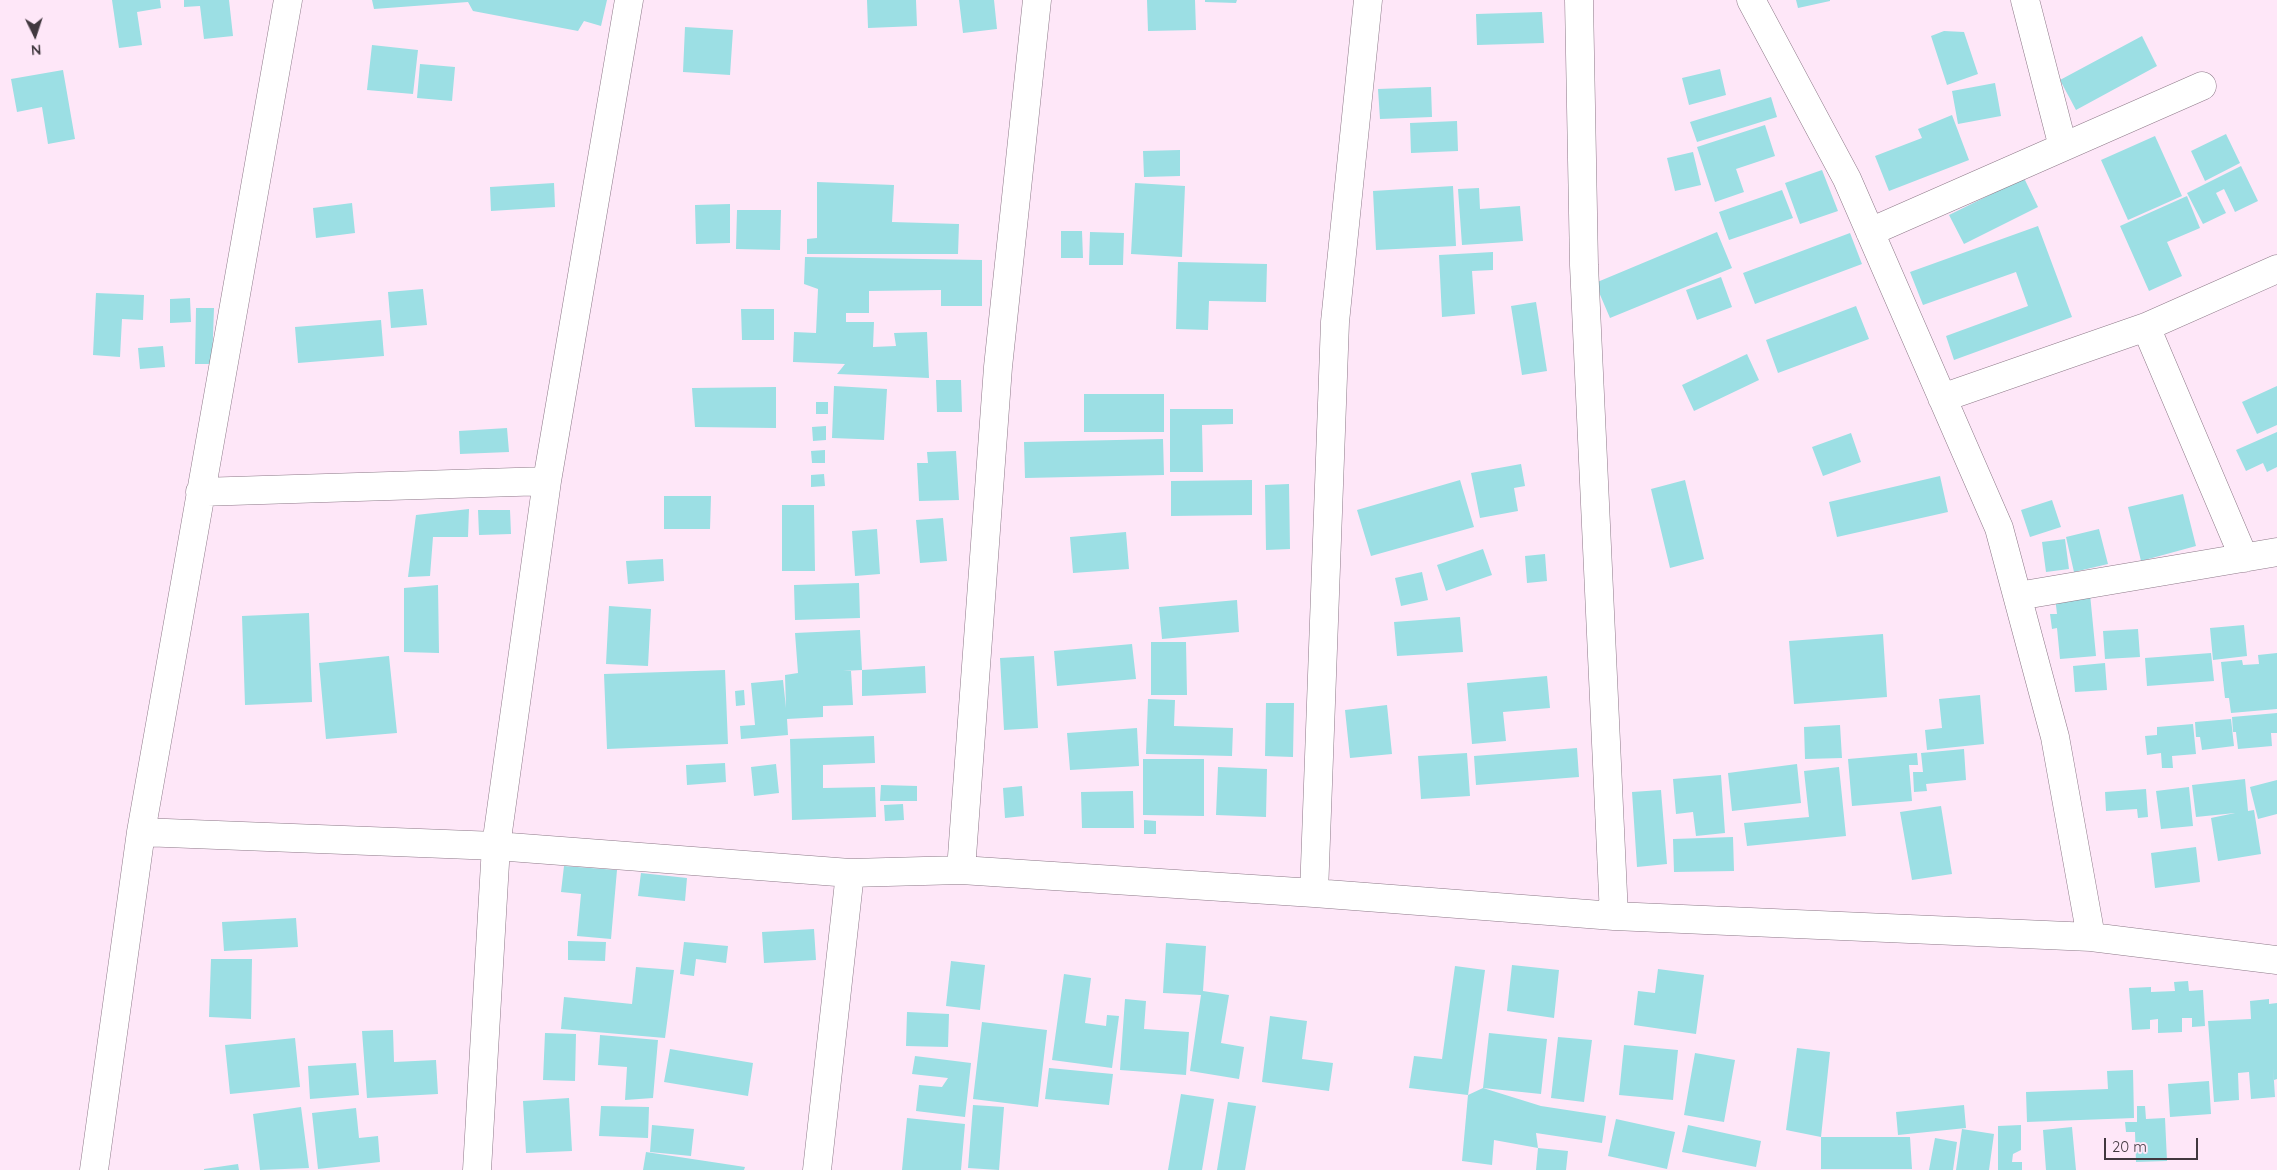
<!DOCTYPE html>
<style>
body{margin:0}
#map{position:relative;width:2277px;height:1170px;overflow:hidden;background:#fee7f8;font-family:Quicksand,sans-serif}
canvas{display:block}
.north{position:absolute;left:10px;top:10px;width:50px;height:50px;-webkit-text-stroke:4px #fee7f8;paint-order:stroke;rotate:176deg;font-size:14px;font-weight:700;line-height:20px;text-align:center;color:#41383f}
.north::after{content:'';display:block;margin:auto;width:18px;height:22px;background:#41383f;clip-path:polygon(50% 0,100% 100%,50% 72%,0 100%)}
.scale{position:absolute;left:2104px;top:1138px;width:94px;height:22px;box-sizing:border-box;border:2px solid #41383f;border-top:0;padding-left:6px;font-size:15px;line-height:18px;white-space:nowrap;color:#41383f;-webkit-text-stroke:4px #fee7f8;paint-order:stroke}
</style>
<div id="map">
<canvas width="2277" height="1170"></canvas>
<div class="north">N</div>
<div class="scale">20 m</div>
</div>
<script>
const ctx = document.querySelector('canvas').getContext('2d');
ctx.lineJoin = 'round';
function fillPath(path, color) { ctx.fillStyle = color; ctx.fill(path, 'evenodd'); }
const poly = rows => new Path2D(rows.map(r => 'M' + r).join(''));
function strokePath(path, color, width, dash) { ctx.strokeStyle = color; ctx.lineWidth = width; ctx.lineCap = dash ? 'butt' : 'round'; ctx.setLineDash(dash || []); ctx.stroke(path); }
const building = poly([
 [112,0,160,0,161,8,137,12,142,45,119,48],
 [184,0,229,0,233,36,204,39,200,6,184,7],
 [372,0,607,0,601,26,584,21,578,31,473,11,468,2,374,9],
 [867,0,916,0,917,26,868,28],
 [959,0,994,0,997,29,963,33],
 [1147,0,1195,0,1196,30,1148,31],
 [1205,0,1237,0,1236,3,1205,2],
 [1796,0,1830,0,1830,1,1798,8],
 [1542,12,1544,43,1477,45,1476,14],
 [685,27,733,30,730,75,683,72],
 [1944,31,1964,32,1978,74,1947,85,1931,36],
 [2142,36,2157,66,2076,110,2060,80],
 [372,45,418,50,413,94,367,90],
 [420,64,455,67,452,101,417,98],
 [1720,69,1726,95,1689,105,1682,78],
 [63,70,75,139,48,144,42,107,17,112,11,79],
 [1995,83,2001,116,1958,124,1952,91],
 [1431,87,1432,117,1380,119,1378,89],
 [1771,97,1777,117,1697,142,1690,122],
 [1952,115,1969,160,1889,191,1875,156,1922,138,1918,129],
 [1457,121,1458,151,1411,153,1410,123],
 [1765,125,1775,156,1736,169,1744,192,1715,202,1697,147],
 [2226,134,2240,163,2205,181,2191,151],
 [2155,136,2182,196,2128,220,2101,160],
 [1180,150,1180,176,1144,177,1143,151],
 [1693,152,1701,185,1675,191,1667,158],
 [2241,166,2258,201,2235,212,2224,189,2216,193,2226,213,2203,224,2187,193],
 [1822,170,1838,211,1800,224,1785,183],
 [2024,178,2038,207,1964,244,1949,215],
 [817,182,894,185,892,222,959,224,958,254,807,254,807,239,817,238],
 [554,183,555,207,491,211,490,187],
 [1135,183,1185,186,1182,257,1131,254],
 [1453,186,1456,246,1376,250,1373,191],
 [1479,188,1480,209,1520,206,1523,241,1462,245,1458,189],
 [1782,190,1793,218,1729,240,1719,212],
 [2187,196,2200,228,2167,242,2182,276,2149,291,2120,226],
 [352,203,355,233,316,238,313,208],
 [730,204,730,243,696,244,695,205],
 [737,210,781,210,780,250,736,249],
 [2038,226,2072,317,1954,360,1946,336,2028,306,2016,272,1923,305,1910,272],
 [1061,231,1082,231,1083,258,1061,258],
 [1090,232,1124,233,1123,265,1089,265],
 [1717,232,1732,268,1610,318,1595,283],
 [1850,233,1862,264,1755,304,1743,273],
 [1493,252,1493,270,1472,271,1475,314,1442,317,1439,255],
 [805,257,982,260,982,306,941,306,941,290,869,291,869,313,846,313,846,322,874,322,873,347,896,346,894,333,927,332,929,378,837,374,845,364,793,362,794,332,816,333,818,289,804,284],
 [1178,262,1267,264,1266,302,1209,301,1208,330,1176,329],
 [1721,277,1732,307,1697,320,1686,290],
 [423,289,427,325,391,328,388,292],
 [96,293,144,295,143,320,122,319,120,357,93,355],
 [190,298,191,322,170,323,170,299],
 [1536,302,1547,371,1522,375,1511,306],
 [1856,306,1869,339,1778,373,1766,340],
 [196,308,214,308,212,364,195,364],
 [741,309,774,309,774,340,742,340],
 [381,320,384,356,298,363,295,327],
 [163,346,165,367,140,369,138,348],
 [1747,354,1759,380,1694,411,1682,385],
 [936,380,961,380,962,412,937,412],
 [834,386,887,389,884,440,832,438],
 [2277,386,2277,425,2257,434,2242,402],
 [776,387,776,428,695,427,692,388],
 [1084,394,1164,394,1164,432,1084,432],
 [816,402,828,402,828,414,816,414],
 [1170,409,1233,409,1233,424,1202,425,1203,472,1170,472],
 [826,426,826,440,813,441,812,427],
 [507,428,509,452,460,454,459,431],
 [2277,432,2277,467,2267,472,2263,463,2246,471,2236,450],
 [1851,433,1861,462,1823,476,1812,447],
 [1163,439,1164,475,1025,478,1024,442],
 [825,450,825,463,812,463,811,451],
 [956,451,959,500,919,501,917,463,928,463,927,452],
 [1521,464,1525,486,1514,488,1518,511,1480,518,1471,473],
 [824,474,825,486,811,487,811,475],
 [1940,476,1948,512,1837,537,1829,502],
 [1252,480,1252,515,1171,516,1171,481],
 [1460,480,1474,527,1371,556,1357,510],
 [1685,480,1704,559,1670,568,1651,489],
 [1289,484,1290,549,1266,550,1265,485],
 [2183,494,2196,546,2141,561,2128,507],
 [664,496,711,496,710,529,664,529],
 [2052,500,2061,527,2030,537,2021,510],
 [782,505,814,505,815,571,782,571],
 [469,509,468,537,433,537,430,576,408,577,416,515],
 [478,510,510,510,511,534,479,535],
 [943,518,947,561,920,563,916,520],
 [877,529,880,574,855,576,852,531],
 [2099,529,2108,564,2074,572,2066,537],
 [1126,532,1129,569,1073,573,1070,537],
 [2065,539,2069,569,2046,572,2042,542],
 [1483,549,1492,575,1446,591,1437,565],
 [1545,554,1547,581,1527,583,1525,556],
 [663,559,664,581,628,584,626,561],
 [1422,572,1428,600,1401,606,1395,578],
 [859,583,860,618,795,620,794,585],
 [438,585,439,653,404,652,404,588],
 [2090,594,2096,656,2060,659,2057,628,2052,629,2050,614,2057,614,2055,597],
 [1237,600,1239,632,1162,639,1159,607],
 [609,606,651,609,648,666,606,664],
 [309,613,312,702,245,705,242,616],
 [1460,617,1463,652,1397,656,1394,622],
 [2244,625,2247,656,2213,660,2210,628],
 [2138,629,2140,657,2105,659,2103,631],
 [860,630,862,670,843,671,851,671,853,705,823,706,823,717,787,719,788,735,741,739,740,726,755,725,751,683,783,680,786,708,785,675,798,673,795,633],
 [1883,634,1887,697,1794,704,1789,641],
 [1151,642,1186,642,1187,695,1151,695],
 [1132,644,1136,679,1057,686,1054,651],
 [2211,653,2214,681,2147,686,2145,658],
 [2277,653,2277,709,2231,713,2229,698,2225,698,2221,662,2242,660,2243,665,2259,664,2258,655],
 [389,656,397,733,326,739,319,663],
 [1034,656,1038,728,1004,730,1000,658],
 [2105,663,2107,690,2075,692,2073,666],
 [925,666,926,693,862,696,862,670],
 [725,670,728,744,607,749,604,674],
 [1547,676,1550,708,1503,712,1506,741,1472,744,1467,683],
 [744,690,745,705,736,706,735,691],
 [1980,695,1984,744,1927,750,1925,730,1942,728,1939,699],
 [1148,699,1175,700,1174,726,1233,728,1232,756,1146,754],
 [1266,703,1294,703,1293,757,1265,756],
 [1387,705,1392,754,1350,758,1345,710],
 [2277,713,2277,733,2271,733,2272,746,2238,749,2236,732,2233,732,2232,717],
 [2231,719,2234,746,2202,750,2200,737,2196,737,2195,722],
 [2193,724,2196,754,2172,756,2173,768,2162,768,2161,753,2147,755,2145,736,2157,735,2157,727],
 [1840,725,1842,758,1805,759,1804,727],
 [1137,728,1139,766,1070,770,1067,733],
 [874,736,875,763,823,765,823,788,875,787,876,817,792,820,790,739],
 [1577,748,1579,777,1476,785,1474,756],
 [1964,749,1966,780,1926,784,1927,791,1914,792,1913,772,1923,772,1921,753],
 [1467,753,1470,796,1421,799,1418,756],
 [1917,753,1918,765,1909,765,1912,801,1852,806,1848,759],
 [1143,759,1204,759,1204,816,1143,815],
 [725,763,726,782,687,785,686,765],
 [776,764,779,793,754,796,751,767],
 [1797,764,1801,803,1732,811,1728,773],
 [1218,767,1267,769,1266,817,1216,815],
 [1839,767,1846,836,1747,846,1744,823,1809,817,1804,771],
 [1721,775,1725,833,1696,836,1693,812,1676,814,1673,779],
 [2245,779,2248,811,2254,810,2261,854,2218,861,2211,818,2235,813,2196,817,2192,785],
 [2277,780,2277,814,2258,819,2250,787],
 [881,785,917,786,917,801,880,801],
 [1022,786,1024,816,1005,818,1003,788],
 [2189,787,2193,826,2161,829,2156,791],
 [2146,789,2148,817,2138,818,2137,809,2106,811,2105,792],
 [1661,790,1667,864,1637,867,1632,792],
 [1133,791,1134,828,1082,828,1081,792],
 [903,804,904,820,885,821,884,805],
 [1941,806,1952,874,1912,880,1900,812],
 [1144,820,1156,821,1156,834,1144,834],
 [1733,837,1734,871,1674,872,1673,839],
 [2196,847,2200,882,2155,888,2151,853],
 [564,866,617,870,611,939,577,936,581,894,561,892],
 [641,873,687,878,685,901,638,896],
 [296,918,298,947,224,951,222,922],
 [814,929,816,960,764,963,762,932],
 [568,941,606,942,605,961,568,960],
 [684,942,728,946,726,963,696,959,694,976,680,974],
 [1166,943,1206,946,1203,991,1229,995,1221,1043,1244,1047,1239,1079,1190,1071,1201,995,1163,993],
 [211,959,252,959,251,1019,209,1017],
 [951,961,985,965,980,1010,946,1006],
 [1512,965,1559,970,1554,1018,1507,1011],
 [1455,966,1485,970,1468,1095,1409,1088,1414,1056,1442,1059],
 [636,967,674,970,665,1038,561,1029,564,997,632,1004],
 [1658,969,1704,975,1696,1034,1634,1025,1638,991,1655,993],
 [1064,974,1091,978,1085,1023,1106,1026,1107,1015,1119,1016,1112,1068,1052,1060],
 [2188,981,2189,991,2203,990,2205,1026,2192,1027,2192,1018,2182,1018,2182,1032,2158,1033,2158,1019,2150,1020,2150,1029,2132,1030,2129,988,2151,987,2151,992,2175,991,2174,982],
 [1125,999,1146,1001,1144,1029,1189,1032,1186,1075,1120,1070],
 [2269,999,2269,1004,2277,1003,2277,1079,2274,1080,2273,1066,2275,1097,2251,1099,2249,1072,2238,1073,2239,1100,2214,1102,2208,1021,2251,1019,2250,1001],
 [907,1012,949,1014,948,1047,906,1046],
 [1270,1016,1307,1021,1302,1059,1333,1063,1329,1091,1262,1082],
 [982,1022,1047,1030,1038,1107,973,1099],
 [393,1030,394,1062,436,1060,438,1094,367,1098,362,1031],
 [545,1033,576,1034,575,1081,543,1080],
 [1489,1033,1547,1039,1541,1094,1483,1088,1541,1106,1606,1116,1602,1143,1536,1133,1538,1148,1494,1140,1492,1165,1462,1161,1468,1095,1483,1088],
 [600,1035,658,1040,653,1098,625,1100,627,1067,598,1065],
 [1558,1037,1592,1040,1584,1102,1551,1098],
 [295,1038,300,1087,230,1094,225,1045],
 [1624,1045,1678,1050,1673,1100,1619,1095],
 [1797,1048,1830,1052,1821,1137,1786,1130],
 [670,1049,753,1063,748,1096,664,1082],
 [1695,1053,1735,1060,1724,1122,1684,1115],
 [915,1056,971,1063,965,1117,916,1111,919,1085,942,1087,948,1078,912,1074],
 [356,1063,359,1095,310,1099,308,1066],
 [1049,1068,1113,1074,1109,1105,1045,1099],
 [2133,1070,2134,1118,2027,1122,2026,1092,2108,1089,2107,1071],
 [2209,1081,2211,1114,2170,1117,2168,1084],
 [1181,1094,1214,1099,1202,1170,1168,1170],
 [569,1098,572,1151,526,1153,523,1101],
 [1228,1102,1256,1106,1245,1170,1217,1170],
 [973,1105,1004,1107,999,1170,968,1168],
 [1964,1105,1966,1128,1898,1135,1896,1112],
 [601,1106,649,1107,648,1138,599,1136],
 [2137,1106,2145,1106,2146,1119,2165,1118,2167,1161,2136,1162,2135,1132,2126,1132,2125,1122,2137,1122],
 [301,1107,309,1168,260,1170,253,1114],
 [356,1108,359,1138,378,1136,380,1162,318,1169,312,1113],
 [907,1118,965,1124,961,1170,902,1170],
 [1616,1119,1675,1132,1667,1169,1608,1156],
 [652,1125,694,1129,691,1156,650,1152],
 [1688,1125,1761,1141,1756,1167,1682,1152],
 [2021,1125,2021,1150,2013,1154,2012,1162,2022,1162,2022,1170,1998,1170,1998,1126],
 [2072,1127,2076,1170,2046,1170,2043,1130],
 [1962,1129,1994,1134,1989,1170,1956,1170],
 [1821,1137,1910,1137,1912,1169,1821,1169],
 [1935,1138,1957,1142,1953,1170,1929,1170],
 [1538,1148,1568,1151,1566,1170,1536,1170],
 [646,1152,745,1167,744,1170,643,1170],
 [238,1164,239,1170,204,1170,204,1169]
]);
const minor = poly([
 [1579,0,1584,265,1614,916],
 [1751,0,1847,179,1999,528,2055,737,2091,937],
 [2025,0,2063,147],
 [1870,232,2202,86],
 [2146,327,2244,558],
 [1942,398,2146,327,2277,269],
 [200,492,547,481],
 [2018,596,2277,552],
 [141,832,496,846,850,873,961,870,1314,893,1614,916,2091,937,2277,960],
 [961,870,998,367,1037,0],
 [1314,893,1335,322,1368,0],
 [94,1170,141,832,288,0],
 [477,1170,496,846,547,481,629,0],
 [817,1170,850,873]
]);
fillPath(building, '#9cdfe4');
strokePath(minor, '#8d7988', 29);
strokePath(minor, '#fff', 28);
</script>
